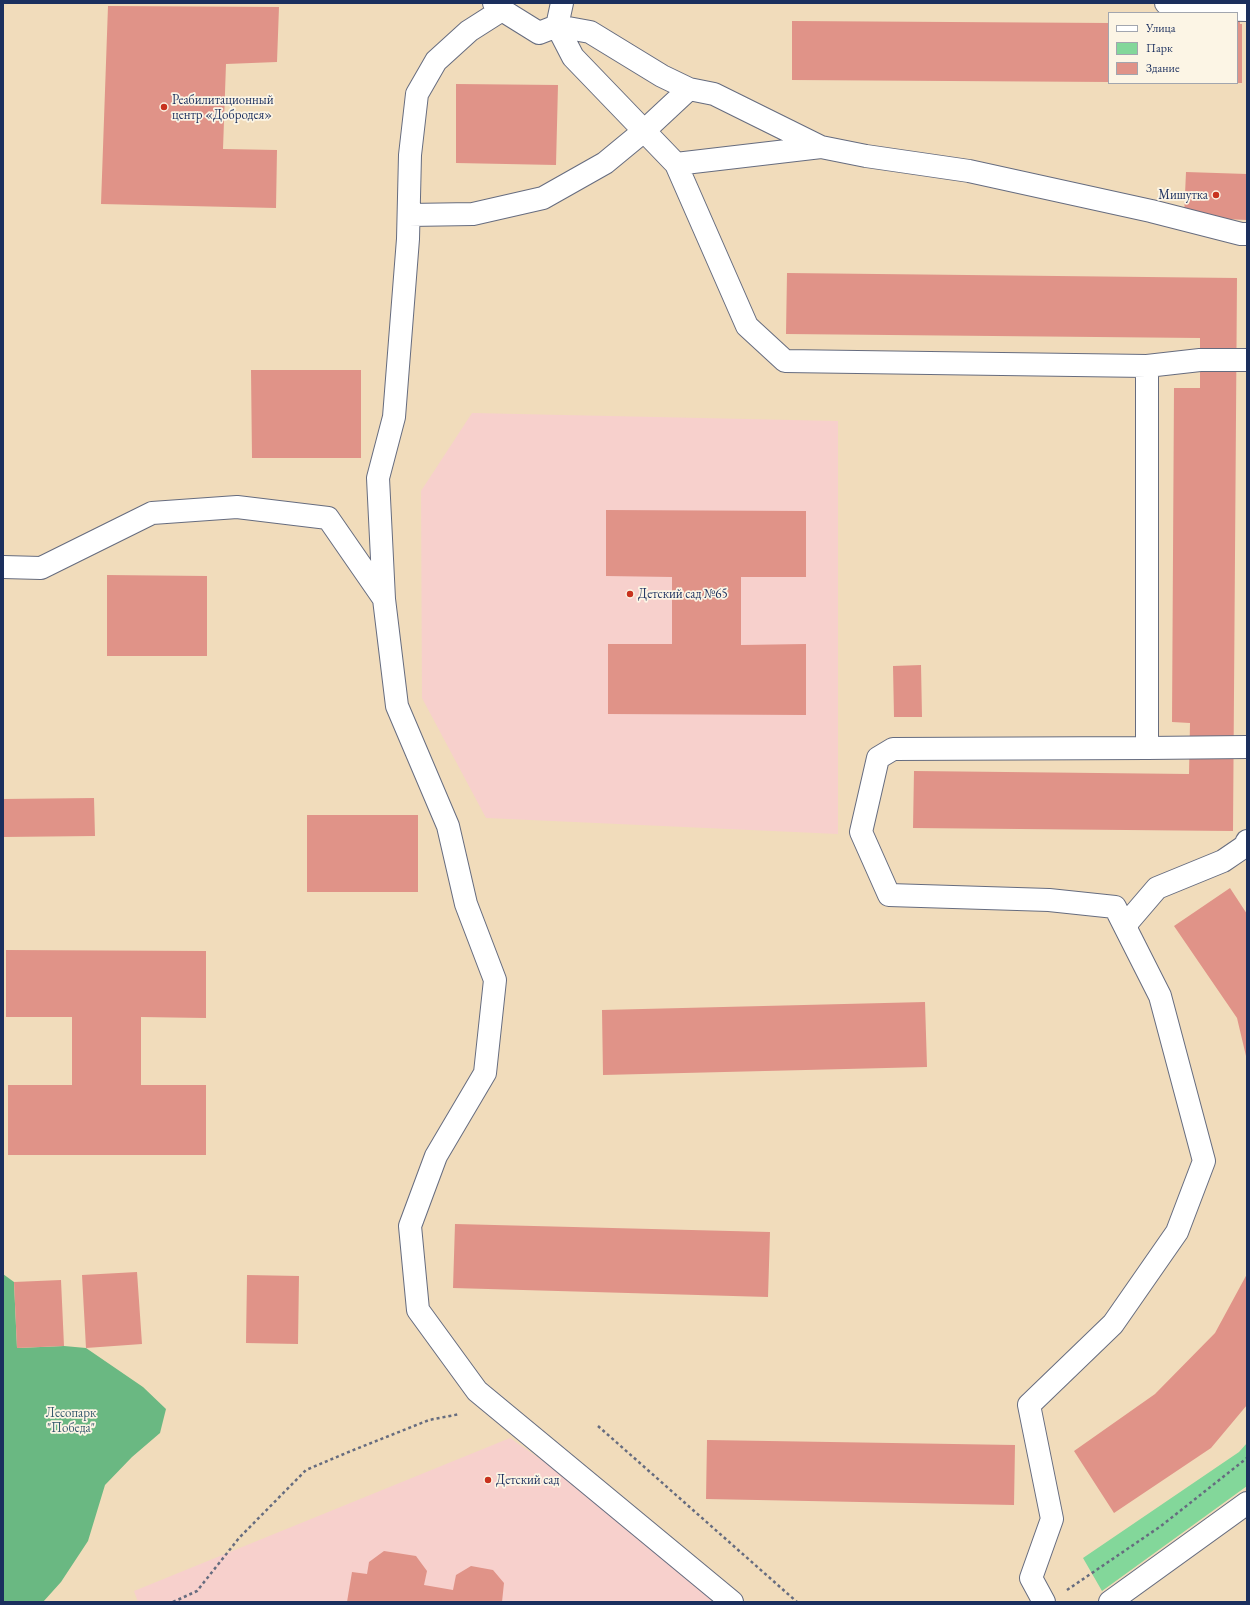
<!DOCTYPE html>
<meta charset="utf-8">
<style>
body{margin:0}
#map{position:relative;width:1250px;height:1605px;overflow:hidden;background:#f1dcbb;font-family:"EB Garamond",serif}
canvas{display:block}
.frame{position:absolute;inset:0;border:4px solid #1b2f5e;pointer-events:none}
.legend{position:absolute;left:1108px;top:12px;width:130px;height:72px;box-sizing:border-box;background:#fcf5e5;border:1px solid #a2a6af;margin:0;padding:5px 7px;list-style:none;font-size:12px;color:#1b2f5e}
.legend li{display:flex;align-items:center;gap:8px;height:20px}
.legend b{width:20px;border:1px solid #a2a6af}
</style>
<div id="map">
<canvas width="1250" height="1605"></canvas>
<div class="frame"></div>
<ul class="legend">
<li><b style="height:5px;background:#fff"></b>Улица</li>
<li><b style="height:11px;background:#83d79a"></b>Парк</li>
<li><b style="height:11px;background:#e09388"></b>Здание</li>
</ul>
</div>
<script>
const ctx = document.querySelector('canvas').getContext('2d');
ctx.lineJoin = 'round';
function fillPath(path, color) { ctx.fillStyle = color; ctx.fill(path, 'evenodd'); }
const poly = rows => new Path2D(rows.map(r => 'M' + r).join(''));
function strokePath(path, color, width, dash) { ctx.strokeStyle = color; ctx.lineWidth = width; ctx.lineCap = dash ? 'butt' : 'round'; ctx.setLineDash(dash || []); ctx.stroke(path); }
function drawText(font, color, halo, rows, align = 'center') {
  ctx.font = font + ' "EB Garamond",serif'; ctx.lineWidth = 3.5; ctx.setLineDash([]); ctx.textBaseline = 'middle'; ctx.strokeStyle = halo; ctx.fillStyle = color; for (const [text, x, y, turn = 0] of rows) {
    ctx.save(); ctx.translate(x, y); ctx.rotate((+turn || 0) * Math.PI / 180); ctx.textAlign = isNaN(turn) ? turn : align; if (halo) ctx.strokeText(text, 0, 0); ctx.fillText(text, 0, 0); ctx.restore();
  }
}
const built = poly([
 [472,413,838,421,838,834,486,818,422,698,421,491],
 [510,1438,631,1522,711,1600,711,1602,138,1602,134,1591]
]);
const green = poly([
 [1247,1443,1247,1486,1102,1591,1083,1558,1239,1452]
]);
const forest = poly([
 [3,1274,14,1282,17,1348,64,1346,86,1348,143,1387,166,1409,160,1433,132,1457,105,1485,88,1541,61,1582,43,1602,3,1602]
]);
const building = poly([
 [1239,3,1240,24,1242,24,1242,83,1237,83,1237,13],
 [108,6,279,7,277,62,226,64,223,149,277,150,276,208,101,204],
 [792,21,1109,23,1109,82,792,80],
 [456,84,558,85,556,165,456,163],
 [1186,172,1247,174,1247,220,1184,217],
 [787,273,1237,278,1233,831,913,828,914,771,1189,774,1190,723,1172,722,1174,388,1200,388,1200,338,786,334],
 [251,370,361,370,361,458,252,458],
 [606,510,806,511,806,577,741,577,741,645,806,644,806,715,608,714,608,644,672,644,672,577,606,576],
 [107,575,207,576,207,656,107,656],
 [921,665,922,717,894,717,893,666],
 [94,798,95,836,3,837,3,799],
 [307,815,418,815,418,892,307,892],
 [1230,888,1247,914,1246,1056,1237,1018,1174,926],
 [6,950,206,951,206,1018,141,1017,141,1085,206,1085,206,1155,8,1155,8,1085,72,1085,72,1017,6,1017],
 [925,1002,927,1067,603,1075,602,1010],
 [455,1224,770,1232,768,1297,453,1288],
 [137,1272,142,1344,86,1348,82,1275],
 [1247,1274,1247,1405,1211,1448,1114,1513,1074,1451,1155,1394,1215,1333],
 [247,1275,299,1276,298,1344,246,1343],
 [61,1280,64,1346,17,1348,14,1282],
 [707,1440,1015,1445,1014,1505,706,1499],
 [384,1551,416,1556,427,1571,424,1585,453,1590,456,1575,471,1566,493,1570,504,1583,502,1602,347,1602,352,1572,367,1574,369,1562]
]);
const path = poly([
 [598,1426,797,1602],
 [1067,1590,1161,1526,1247,1458],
 [173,1602,197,1591,239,1538,306,1470,351,1451,429,1420,460,1414]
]);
const minor = poly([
 [494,3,502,10,539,33,557,26,562,3],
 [1166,3,1203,9,1247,10],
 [557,26,573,57,676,164],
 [557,26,590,32,662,76,689,89],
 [409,215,473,214,543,198,605,163,645,130,689,89,714,94,821,147],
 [1147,366,1200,360,1247,360],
 [3,567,41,568,152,513,237,507,328,518,384,599,397,706,448,826,466,904,495,980,485,1073,436,1156,410,1226,418,1310,477,1391,732,1602],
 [384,599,378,478,394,417,408,239,410,155,417,94,436,61,469,31,502,10],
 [1147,748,1247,747],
 [1127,930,1127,923,1157,888,1223,861,1245,846,1247,841],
 [1044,1602,1031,1578,1052,1519,1029,1405,1113,1324,1177,1232,1204,1161,1160,996,1115,907,1049,900,889,895,861,832,878,758,893,749,1147,748,1147,366,785,361,747,326,676,164,821,147,866,156,969,171,1151,211,1241,234,1247,234],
 [1110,1602,1247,1503]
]);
const markers = [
 [164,107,4,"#c8321e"],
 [1216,195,4,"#c8321e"],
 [630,594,4,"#c8321e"],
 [488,1480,4,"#c8321e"]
];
const poiNames = [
 ["Реабилитационный",172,100],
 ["центр «Добродея»",172,115],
 ["Мишутка",1208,195,"right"],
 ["Детский сад №65",638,594],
 ["Детский сад",496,1480]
];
const parkNames = [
 ["Лесопарк",71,1413],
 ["\"Победа\"",71,1428]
];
fillPath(built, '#f7d0cc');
fillPath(green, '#83d79a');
fillPath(forest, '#6ab882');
fillPath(building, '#e09388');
strokePath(minor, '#666c7f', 24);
strokePath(path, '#666c7f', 2.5, [3, 3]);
strokePath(minor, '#fff', 22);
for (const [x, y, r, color] of markers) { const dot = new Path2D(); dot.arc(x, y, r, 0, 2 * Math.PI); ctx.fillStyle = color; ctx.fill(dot); strokePath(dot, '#fcf5e5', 1.5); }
drawText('13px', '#1b2f5e', '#fcf5e5', poiNames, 'left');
drawText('13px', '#35596d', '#fcf5e5', parkNames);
</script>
